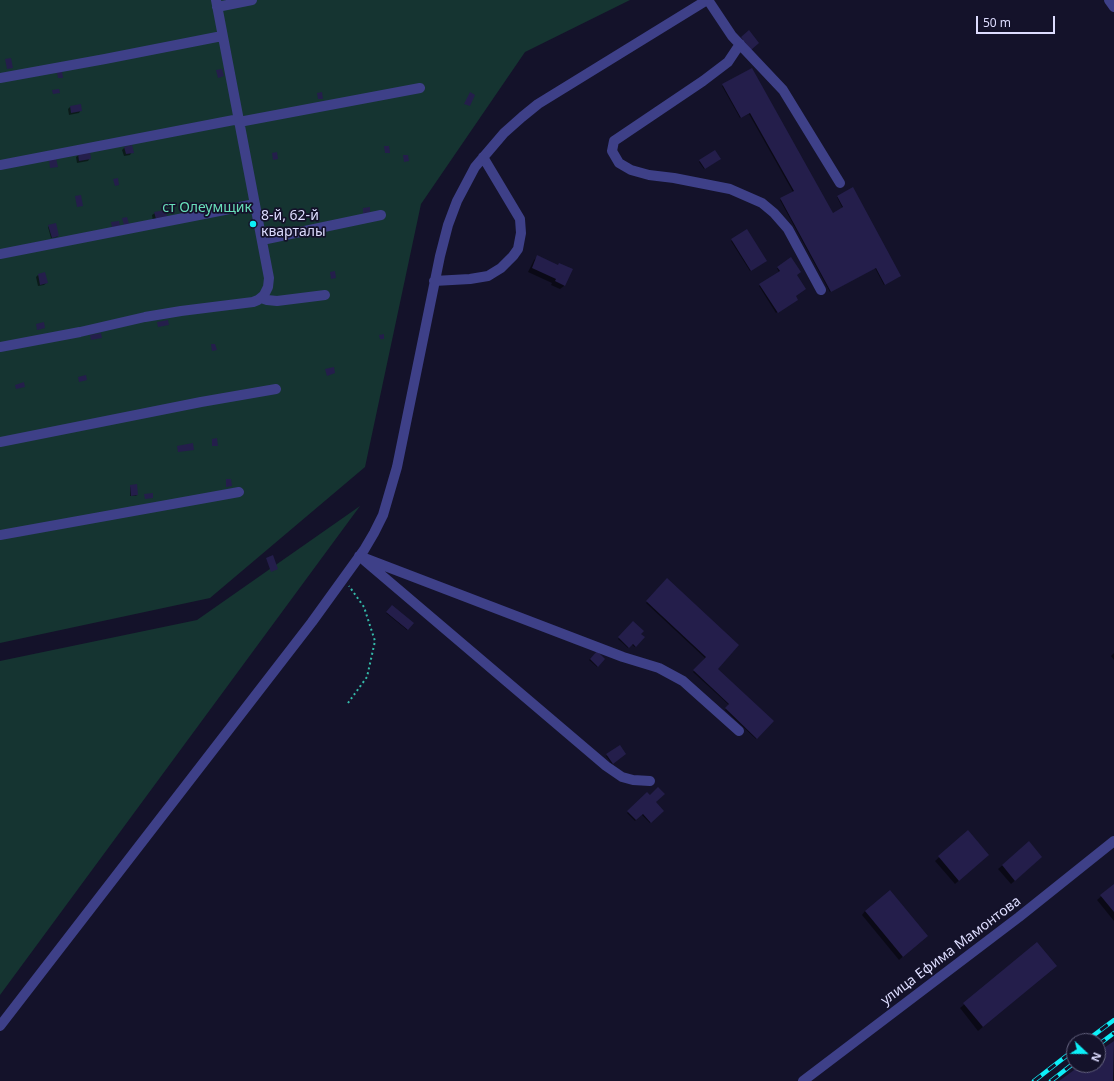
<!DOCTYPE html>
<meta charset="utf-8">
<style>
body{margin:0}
#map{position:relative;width:1114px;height:1081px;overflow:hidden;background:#14122a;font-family:"Noto Sans",sans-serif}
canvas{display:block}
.north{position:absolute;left:1066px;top:1033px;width:40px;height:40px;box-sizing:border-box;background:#14122a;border:1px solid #64637f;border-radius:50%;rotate:112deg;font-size:11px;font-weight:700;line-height:16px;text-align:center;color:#dddcfe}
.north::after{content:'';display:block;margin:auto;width:14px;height:18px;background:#0deff8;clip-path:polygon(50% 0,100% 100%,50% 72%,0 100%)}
.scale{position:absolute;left:976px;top:16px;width:79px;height:18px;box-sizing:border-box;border:2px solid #dddcfe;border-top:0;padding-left:5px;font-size:12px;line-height:14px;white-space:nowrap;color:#dddcfe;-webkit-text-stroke:3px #14122a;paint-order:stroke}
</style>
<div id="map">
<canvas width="1114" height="1081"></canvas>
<div class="north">N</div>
<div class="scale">50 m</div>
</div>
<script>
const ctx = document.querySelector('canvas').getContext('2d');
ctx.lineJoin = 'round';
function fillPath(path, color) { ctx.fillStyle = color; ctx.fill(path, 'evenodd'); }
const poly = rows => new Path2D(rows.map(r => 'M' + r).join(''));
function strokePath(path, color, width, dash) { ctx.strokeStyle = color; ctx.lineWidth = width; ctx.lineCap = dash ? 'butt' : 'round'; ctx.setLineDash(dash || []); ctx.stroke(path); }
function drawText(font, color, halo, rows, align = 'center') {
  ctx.font = font + ' "Noto Sans",sans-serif'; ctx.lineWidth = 3.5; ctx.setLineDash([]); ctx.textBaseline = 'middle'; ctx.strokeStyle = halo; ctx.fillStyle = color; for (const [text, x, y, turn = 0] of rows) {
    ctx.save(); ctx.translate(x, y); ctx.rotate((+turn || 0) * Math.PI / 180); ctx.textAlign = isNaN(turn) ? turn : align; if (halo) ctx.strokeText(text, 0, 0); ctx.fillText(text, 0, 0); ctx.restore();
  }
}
const green = poly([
 [0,0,630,0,525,52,421,204,365,467,210,598,0,643],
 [360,506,0,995,0,661,197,620]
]);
const shadow = poly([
 [751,69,833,215,843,209,837,197,838,196,899,277,884,285,875,268,830,292,780,200,793,192,749,114,740,118,722,86],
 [80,105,81,110,79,113,69,115,68,109,70,107],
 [125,147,132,152,130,155,124,156,122,150],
 [79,155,90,158,88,161,77,163,76,157],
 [719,160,704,169,699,162,700,161],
 [155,213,164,219,153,221,152,215],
 [49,226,58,236,57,237,51,238,48,227],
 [747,230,765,262,750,271,731,241],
 [538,256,558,266,571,269,564,286,560,289,551,285,552,283,528,272,534,260],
 [778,267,796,275,794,296,796,300,776,313,759,286,779,272,777,268],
 [38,275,47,282,44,285,38,286,36,277],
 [130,486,137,495,136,496,130,496],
 [667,580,716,669,773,721,756,739,725,710,729,705,693,672,705,658,646,603],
 [392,606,413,623,407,630,386,613],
 [633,622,640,634,644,637,635,647,631,644,628,648,618,639],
 [597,653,604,659,597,667,589,660],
 [1114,653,1114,660,1111,656],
 [619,746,625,754,612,764,606,756],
 [647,794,663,811,650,823,641,814,635,821,627,813],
 [968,831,986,857,955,884,935,861],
 [1029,843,1037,861,1011,884,998,869],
 [1114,885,1114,921,1097,900],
 [865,911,923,939,899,960,862,915],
 [1037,944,1052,970,978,1031,960,1008],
 [1114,1042,1114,1080,1113,1081,1061,1081,1083,1065,1098,1065,1098,1054]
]);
const building = poly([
 [749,30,759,43,751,50,741,37],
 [11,58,13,68,7,69,5,59],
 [752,68,833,213,843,207,837,196,853,187,901,276,885,285,876,268,831,292,780,198,794,191,750,113,741,118,722,84],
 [222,69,224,76,218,78,216,70],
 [62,71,63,78,58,78,57,72],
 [59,89,60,93,53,94,52,90],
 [322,92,323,99,318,99,317,93],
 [470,92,475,95,470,106,464,104],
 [81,104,82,111,71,113,70,106],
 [132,145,134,153,126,154,124,147],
 [384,146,389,146,390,153,385,153],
 [715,150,721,159,705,169,699,160],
 [90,151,91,159,79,161,78,154],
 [277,152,278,159,273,160,272,153],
 [403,155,408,155,409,161,404,162],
 [56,158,58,167,50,168,49,160],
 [118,178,119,185,115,186,113,179],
 [81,195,83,206,77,207,75,196],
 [197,204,198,206,201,205,202,210,193,212,192,205],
 [370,207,370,212,363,214,363,208],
 [166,210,167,217,156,219,154,212],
 [127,217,129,224,124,225,122,218],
 [119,221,120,226,112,227,111,222],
 [56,223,59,236,52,238,48,225],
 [747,229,767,261,751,271,731,239],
 [323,231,325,236,318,238,316,233],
 [537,255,558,265,559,263,573,269,565,286,555,281,556,279,532,268],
 [791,257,801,272,797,275,806,289,796,296,798,300,778,313,759,284,780,271,777,267],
 [335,271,336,278,331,279,330,272],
 [45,272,48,283,40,285,38,274],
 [168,320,169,325,158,327,157,322],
 [44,322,45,328,37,330,36,324],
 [101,333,102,338,91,340,90,335],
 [384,334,384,339,380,339,379,335],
 [211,344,215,344,217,350,212,351],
 [334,367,335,373,327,376,325,369],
 [86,375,87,380,79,382,78,377],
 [24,382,25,387,16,389,15,385],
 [217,438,218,446,212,446,212,439],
 [193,443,194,450,178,452,177,446],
 [226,479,231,479,232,486,226,487],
 [137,484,138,495,131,496,130,485],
 [153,493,153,498,145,499,144,494],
 [273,555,278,569,271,572,266,558],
 [667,578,739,645,718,669,774,721,757,739,725,708,729,704,693,670,706,657,646,601],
 [392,605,414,623,408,630,386,612],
 [633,621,644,631,641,634,645,637,636,647,633,644,629,648,618,637],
 [597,651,605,659,598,667,590,659],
 [620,745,626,754,613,764,606,754],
 [658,787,665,794,656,802,664,811,651,823,643,814,636,820,627,811,647,792,650,795],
 [968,830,989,855,959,881,938,856],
 [1029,841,1042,857,1015,881,1002,865],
 [1114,884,1114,912,1100,895],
 [890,890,928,936,903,957,865,911],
 [1037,942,1057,966,983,1027,963,1003],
 [1114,1041,1113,1081,1059,1081,1081,1065,1098,1065,1098,1052]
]);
const path = poly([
 [348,703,367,677,375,641,364,607,349,586]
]);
const minor = poly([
 [708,0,732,36,783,90,840,183],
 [1109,0,1114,7],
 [217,7,252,0],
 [740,44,728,62,703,81,614,141,612,151,619,163,631,170,649,175,674,178,730,189,762,203,774,213,788,229,821,290],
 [0,78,105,59,222,36],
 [239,122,420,88],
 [0,165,239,119],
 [262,240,381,215],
 [0,254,255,204],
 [434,281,470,279,488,276,501,268,513,256,518,249,521,233,520,219,483,157],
 [261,298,267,300,277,301,325,295],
 [0,347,80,332,145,317,181,311,253,302,258,300,264,295,268,287,269,278,216,0],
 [0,442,201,402,276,389],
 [0,535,239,492],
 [359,556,623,657,659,668,683,681,739,731],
 [365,561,606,766,622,777,633,780,650,781],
 [0,1026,312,622,364,550,374,533,383,515,397,467,440,256,448,225,457,201,475,167,504,133,522,117,538,104,707,0],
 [803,1081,1019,917,1114,841]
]);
const rail = poly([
 [1086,1041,1114,1020],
 [1098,1045,1114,1033],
 [1034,1081,1074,1050],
 [1051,1081,1074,1063]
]);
const markers = [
 [253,224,4,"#0deff8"]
];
const parkNames = [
 ["ст Олеумщик",207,208]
];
const poiNames = [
 ["8-й, 62-й",261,216],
 ["кварталы",261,232]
];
const streetNames = [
 ["улица Ефима Мамонтова",951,951,-37]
];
fillPath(green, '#153431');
fillPath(shadow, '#0007');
fillPath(building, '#241e4b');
strokePath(path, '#34baa9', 2, [2, 3]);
strokePath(minor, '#3e4088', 10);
strokePath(rail, '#0deff8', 4.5);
strokePath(rail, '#14122a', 3, [9]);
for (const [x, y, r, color] of markers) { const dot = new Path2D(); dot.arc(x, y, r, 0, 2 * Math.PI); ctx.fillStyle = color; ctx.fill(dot); strokePath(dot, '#14122a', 1.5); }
drawText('14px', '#68deb9', '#14122a', parkNames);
drawText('14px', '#dddcfe', '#14122a', poiNames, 'left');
drawText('14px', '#dddcfe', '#14122a', streetNames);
</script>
